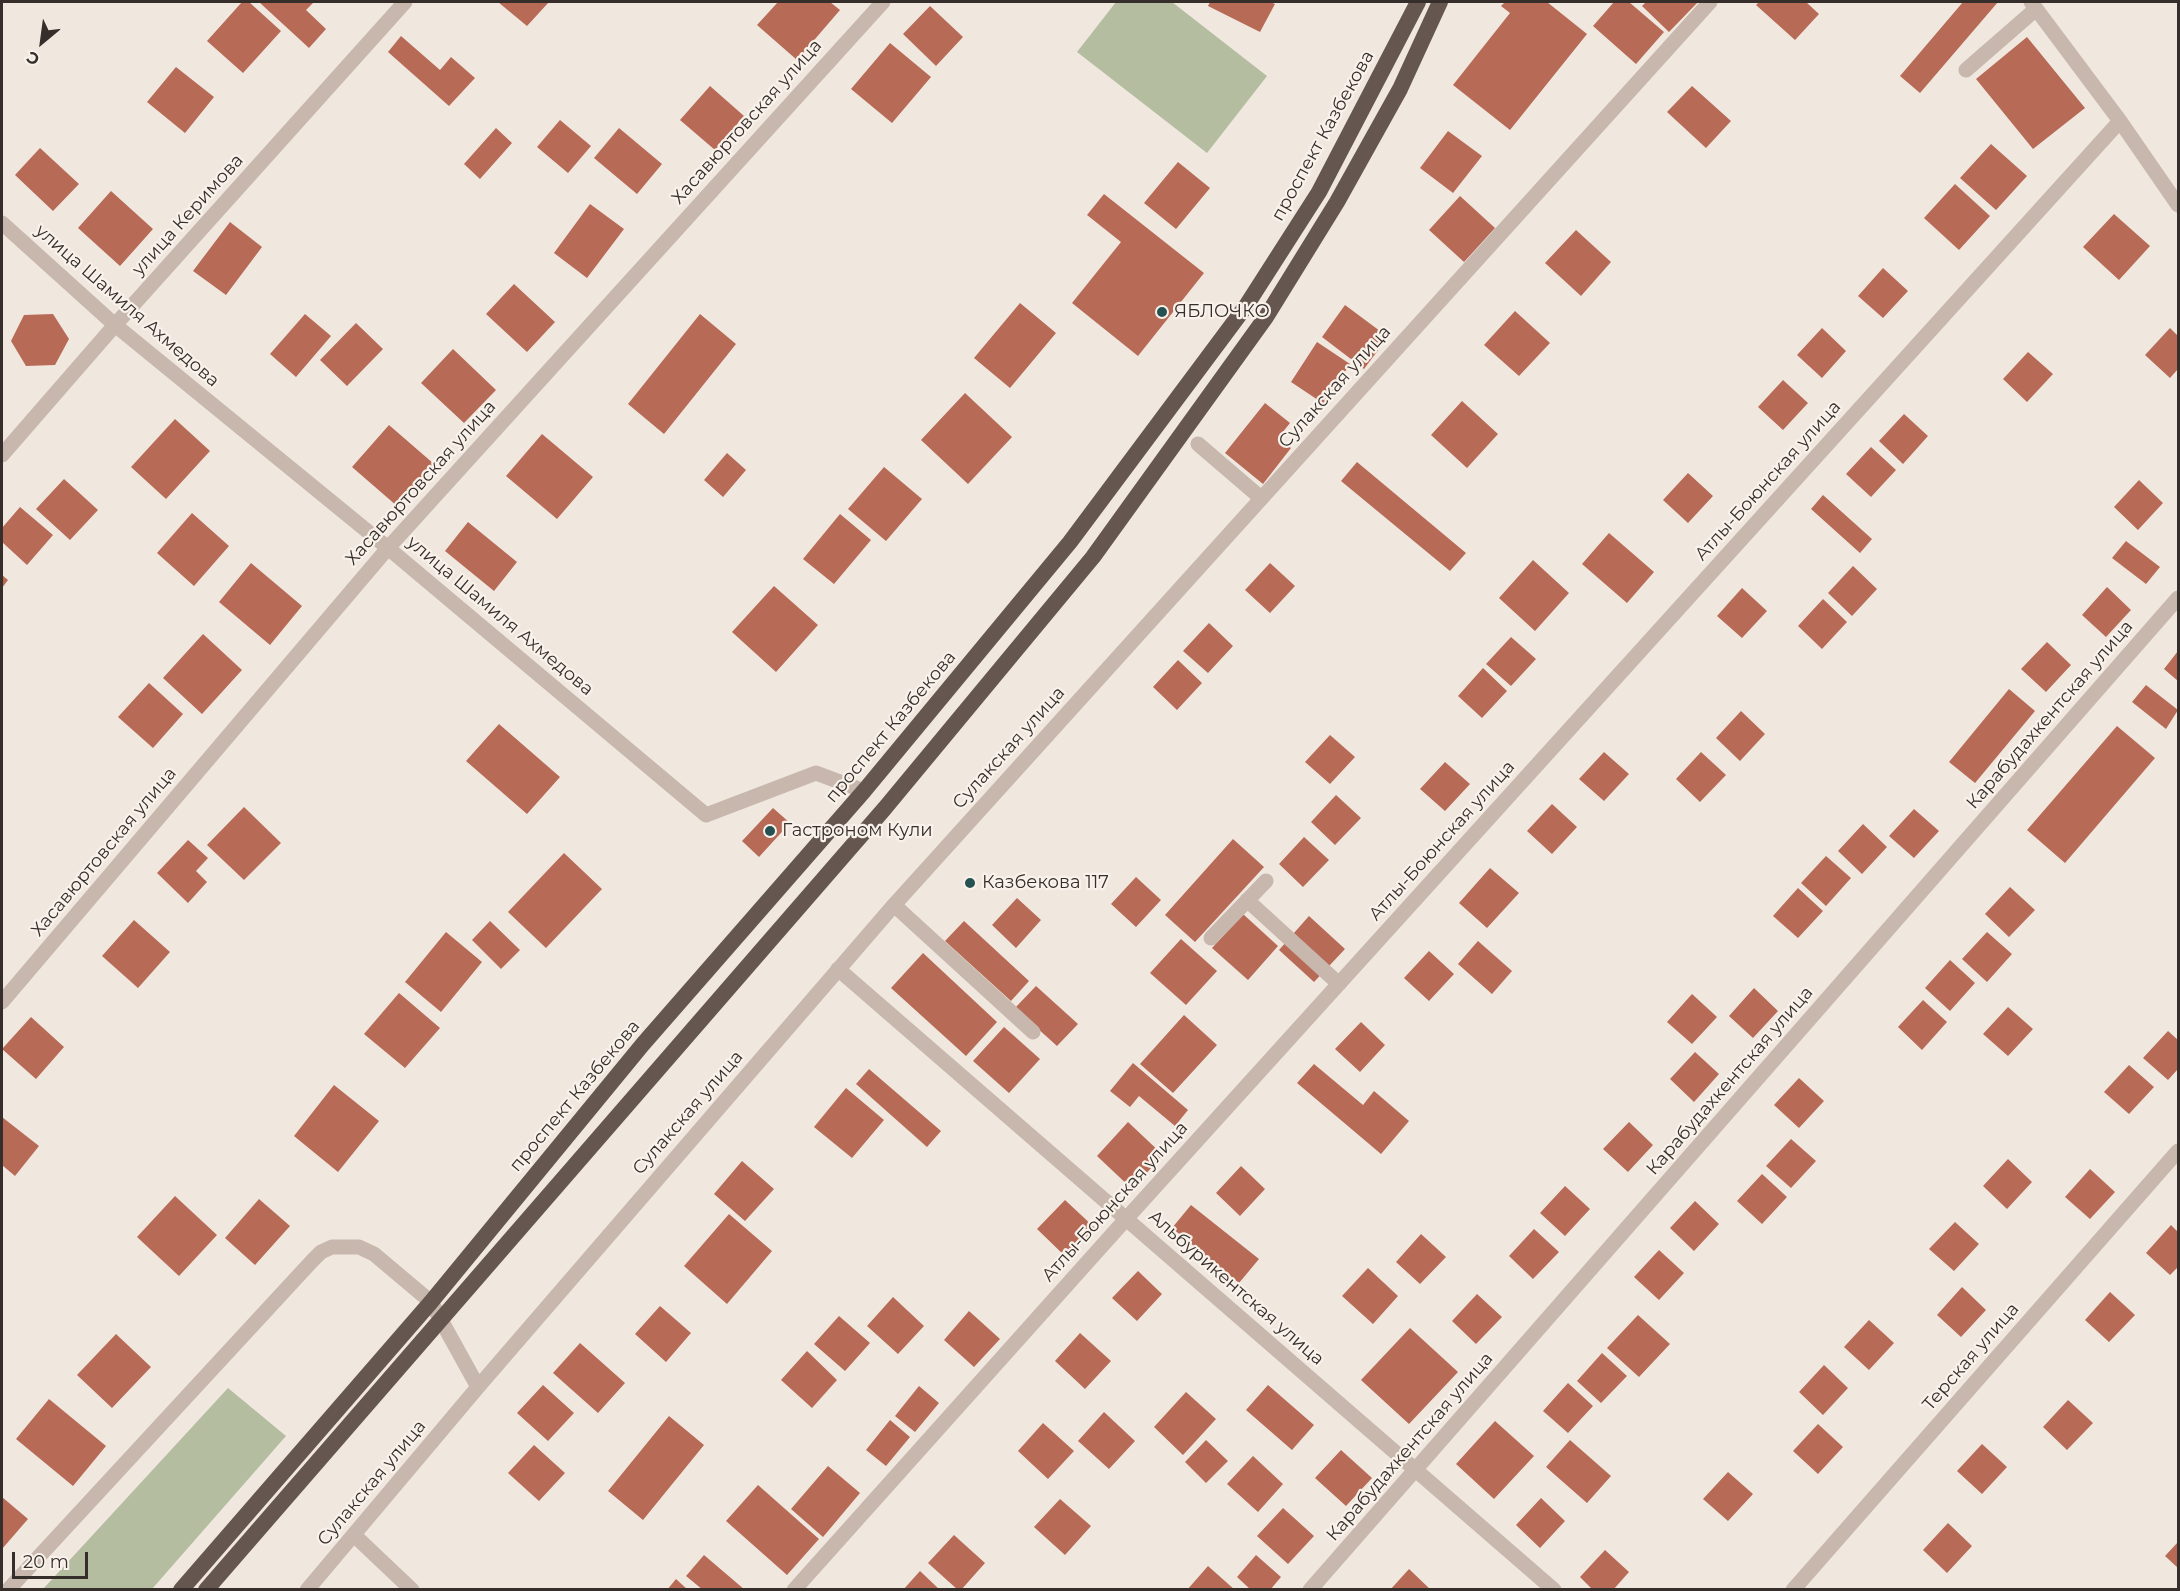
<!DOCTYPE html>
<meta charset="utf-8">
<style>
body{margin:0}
#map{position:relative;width:2180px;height:1591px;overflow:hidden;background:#f0e7df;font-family:Montserrat,sans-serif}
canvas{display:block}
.frame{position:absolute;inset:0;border:3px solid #362e2a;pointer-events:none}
.north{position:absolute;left:12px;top:12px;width:60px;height:60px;-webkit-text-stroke:4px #f8f2eb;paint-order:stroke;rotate:209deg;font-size:16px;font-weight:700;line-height:24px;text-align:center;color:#362e2a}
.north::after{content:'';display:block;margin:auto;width:21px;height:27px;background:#362e2a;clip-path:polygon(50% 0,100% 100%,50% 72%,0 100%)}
.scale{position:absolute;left:12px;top:1552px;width:76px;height:27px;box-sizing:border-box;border:3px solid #362e2a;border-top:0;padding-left:8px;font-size:18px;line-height:21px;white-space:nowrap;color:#362e2a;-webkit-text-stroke:4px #f8f2eb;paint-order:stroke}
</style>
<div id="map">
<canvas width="2180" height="1591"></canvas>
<div class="frame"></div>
<div class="north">С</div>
<div class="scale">20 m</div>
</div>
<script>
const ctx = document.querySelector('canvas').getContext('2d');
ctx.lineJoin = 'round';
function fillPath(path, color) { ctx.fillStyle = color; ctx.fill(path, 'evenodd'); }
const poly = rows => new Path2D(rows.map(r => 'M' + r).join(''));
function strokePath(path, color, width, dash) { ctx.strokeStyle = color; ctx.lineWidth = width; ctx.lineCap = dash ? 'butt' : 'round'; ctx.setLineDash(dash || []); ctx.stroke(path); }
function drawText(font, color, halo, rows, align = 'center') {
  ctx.font = font + ' Montserrat,sans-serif'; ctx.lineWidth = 4.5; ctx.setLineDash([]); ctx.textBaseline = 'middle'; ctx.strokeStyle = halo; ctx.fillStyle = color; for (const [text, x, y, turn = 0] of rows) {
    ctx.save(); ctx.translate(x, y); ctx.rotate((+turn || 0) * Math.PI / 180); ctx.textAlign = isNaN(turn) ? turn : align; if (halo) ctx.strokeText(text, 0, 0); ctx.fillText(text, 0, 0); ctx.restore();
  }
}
const green = poly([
 [1116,2,1172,2,1267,76,1207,153,1077,52],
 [228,1388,286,1436,152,1589,43,1589]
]);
const building = poly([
 [242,2,249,2,281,31,243,73,207,41],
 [259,2,314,2,306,10,326,29,309,48],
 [498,2,549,2,527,26],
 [778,2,830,2,840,10,797,60,757,25],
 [1210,2,1270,2,1275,4,1260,32,1208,6],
 [1505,2,1547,2,1587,34,1510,130,1453,85,1510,13,1501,6],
 [1614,2,1629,2,1664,32,1636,64,1593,26],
 [1646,2,1698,2,1669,32,1642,6],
 [1759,2,1806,2,1819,14,1795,40,1756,5],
 [1963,2,1998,2,1920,93,1900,76],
 [930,6,963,37,936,66,903,34],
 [401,36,440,70,451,57,475,78,449,106,388,52],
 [2027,37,2085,108,2033,149,1976,79],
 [890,43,931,77,892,123,851,89],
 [176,67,214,97,185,133,147,102],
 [710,86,744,116,715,150,680,120],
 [1692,86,1731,121,1706,148,1667,112],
 [560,120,591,146,568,173,537,147],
 [496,128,512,143,480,179,464,164],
 [619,128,662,164,637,194,594,158],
 [1448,131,1482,156,1453,193,1420,168],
 [1991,144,2027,176,1996,210,1960,178],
 [40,148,79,184,53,211,15,175],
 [1178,162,1210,188,1176,229,1144,203],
 [1955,184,1990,216,1959,250,1924,218],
 [111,191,153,229,120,266,78,228],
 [1104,194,1204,273,1138,356,1072,303,1121,242,1087,215],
 [1460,196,1495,228,1464,262,1429,230],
 [590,204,624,229,587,278,554,253],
 [2114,214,2150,246,2119,280,2083,247],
 [230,222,262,247,226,295,193,271],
 [1576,230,1611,262,1581,296,1545,263],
 [1883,268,1908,291,1883,318,1858,296],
 [514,284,555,322,527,352,486,314],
 [1020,303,1056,333,1010,388,974,358],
 [1345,305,1388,337,1364,369,1322,337],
 [1515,311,1550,343,1519,376,1484,345],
 [53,314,69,339,55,365,26,366,11,341,24,315],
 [305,314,331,336,296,377,270,354],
 [700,314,736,344,664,434,628,404],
 [356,323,383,349,347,386,320,360],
 [1822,328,1846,351,1822,378,1797,355],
 [2170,328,2178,336,2178,369,2170,378,2145,355],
 [1317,342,1350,364,1324,404,1291,382],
 [453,349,496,390,464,423,421,383],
 [2028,352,2053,374,2027,402,2003,379],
 [1783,380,1808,403,1783,430,1758,407],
 [965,393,1012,437,968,484,921,440],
 [1462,401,1498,434,1467,468,1431,435],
 [1265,403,1290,423,1278,438,1291,448,1263,484,1225,453],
 [1904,414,1928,436,1903,464,1879,441],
 [175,419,210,451,166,499,131,467],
 [389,425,434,464,397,506,352,467],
 [542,434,593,477,557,519,506,476],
 [1871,447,1896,470,1871,497,1846,474],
 [727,453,746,470,723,497,704,480],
 [1357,462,1466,553,1450,571,1341,481],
 [884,467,922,499,886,541,848,509],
 [1688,473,1713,496,1688,523,1663,500],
 [64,479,98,510,70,540,36,509],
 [2139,480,2163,503,2138,530,2114,507],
 [1823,495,1872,539,1860,553,1811,509],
 [20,507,53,535,27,565,2,542,2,528],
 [192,513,229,546,194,586,157,553],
 [840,514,871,540,834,584,803,559],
 [468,522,517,562,494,591,445,551],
 [1609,533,1654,572,1627,603,1582,564],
 [2126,541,2160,567,2146,584,2112,558],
 [1533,560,1569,593,1535,631,1499,598],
 [251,563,302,606,270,645,219,602],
 [1270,563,1295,586,1270,613,1245,590],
 [1853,566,1877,589,1852,616,1828,593],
 [2,575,8,580,2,588],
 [774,586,818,625,776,672,732,632],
 [2107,587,2131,610,2106,637,2082,615],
 [1742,588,1767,611,1742,638,1717,616],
 [1823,599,1847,622,1822,649,1798,626],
 [1209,623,1233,646,1208,673,1183,651],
 [203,634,242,670,202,714,163,678],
 [1511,637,1536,659,1511,686,1486,664],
 [2047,642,2071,665,2046,692,2021,669],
 [2178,651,2178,681,2164,669],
 [1178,660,1202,683,1177,710,1153,687],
 [1483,668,1507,691,1482,718,1458,696],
 [149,683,183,714,153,748,118,717],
 [2146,685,2178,710,2166,729,2132,702],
 [2009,689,2035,711,1975,783,1949,762],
 [1741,711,1765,734,1740,761,1716,738],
 [499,724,560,777,527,814,466,761],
 [2117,726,2155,758,2065,863,2027,830],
 [1330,735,1355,757,1330,784,1305,762],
 [1604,752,1629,774,1604,801,1579,779],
 [1701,752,1726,775,1700,802,1676,779],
 [1445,762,1470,784,1445,811,1420,789],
 [1336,795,1361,818,1335,845,1311,822],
 [1552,804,1577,827,1552,854,1527,831],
 [244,807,281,843,244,880,207,845],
 [773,808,790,823,759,857,742,841],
 [1914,809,1939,831,1914,858,1889,836],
 [1863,824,1887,847,1862,874,1838,851],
 [1304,837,1329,860,1303,887,1279,864],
 [1233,839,1264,867,1195,942,1165,915],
 [188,840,208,858,196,871,207,882,188,903,157,873],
 [564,853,602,889,546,948,508,912],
 [1826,856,1851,878,1826,906,1801,883],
 [1490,868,1519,893,1487,928,1459,903],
 [1136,877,1161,900,1136,927,1111,904],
 [2010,887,2035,910,2009,937,1985,914],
 [1798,888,1823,911,1798,938,1773,916],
 [1017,898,1041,920,1016,948,992,925],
 [1243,914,1278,946,1248,980,1212,948],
 [1309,916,1345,949,1314,982,1279,950],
 [134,920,170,952,138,988,102,956],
 [490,921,520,950,501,969,472,940],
 [964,921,1029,981,1011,1001,945,941],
 [446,932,482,962,441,1012,405,982],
 [1987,932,2012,954,1987,982,1962,959],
 [1181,939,1217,971,1186,1005,1150,973],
 [1478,941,1512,971,1492,994,1458,964],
 [1429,951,1454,974,1429,1001,1404,978],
 [923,953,997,1022,966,1056,891,988],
 [1950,960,1975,983,1950,1011,1925,988],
 [1036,986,1078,1024,1057,1046,1015,1008],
 [1754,988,1778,1011,1753,1038,1729,1016],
 [399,993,440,1028,405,1068,364,1034],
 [1692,994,1717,1017,1692,1044,1667,1022],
 [1923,1000,1947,1022,1922,1050,1898,1027],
 [2008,1007,2033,1029,2008,1056,1983,1034],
 [1184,1015,1217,1045,1173,1093,1140,1064],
 [31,1017,64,1047,36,1079,2,1049],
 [1361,1022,1385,1045,1360,1072,1335,1049],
 [1004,1027,1040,1059,1009,1093,973,1061],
 [2168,1031,2178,1040,2178,1069,2168,1080,2143,1058],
 [1695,1052,1719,1074,1694,1102,1670,1079],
 [1133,1063,1188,1110,1175,1126,1139,1096,1130,1107,1110,1091],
 [1314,1064,1363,1105,1374,1091,1409,1121,1381,1154,1297,1083],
 [2129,1065,2154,1087,2129,1114,2104,1092],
 [869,1069,941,1131,927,1147,856,1084],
 [1799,1078,1824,1101,1799,1128,1774,1105],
 [334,1085,379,1121,338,1172,294,1136],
 [846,1088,884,1120,852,1158,814,1127],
 [2,1117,39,1146,15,1176,2,1165],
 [1128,1122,1163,1155,1132,1189,1097,1156],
 [1629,1122,1653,1145,1628,1172,1603,1149],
 [1791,1139,1816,1161,1791,1188,1766,1166],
 [2008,1159,2032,1182,2007,1209,1983,1186],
 [742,1161,774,1189,745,1221,714,1194],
 [1241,1166,1265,1189,1240,1216,1216,1193],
 [2090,1169,2115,1192,2090,1219,2065,1197],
 [1762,1174,1787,1197,1762,1224,1737,1201],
 [1565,1186,1590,1209,1565,1236,1540,1213],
 [175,1196,217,1235,179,1276,137,1237],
 [259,1199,290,1226,255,1265,225,1238],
 [1065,1200,1095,1228,1067,1258,1037,1229],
 [1695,1201,1719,1224,1694,1251,1670,1228],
 [1191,1205,1259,1259,1239,1283,1172,1228],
 [729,1214,772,1251,727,1304,684,1266],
 [1955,1222,1979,1244,1954,1271,1929,1249],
 [2171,1225,2178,1232,2178,1267,2170,1275,2146,1253],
 [1534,1229,1559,1252,1533,1279,1509,1256],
 [1421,1234,1446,1257,1420,1284,1396,1262],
 [1659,1250,1684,1273,1659,1300,1634,1277],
 [1368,1268,1398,1296,1373,1324,1342,1296],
 [1138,1271,1162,1294,1137,1321,1112,1298],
 [1962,1287,1986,1310,1961,1337,1937,1315],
 [2110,1292,2135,1315,2109,1342,2085,1320],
 [1477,1294,1502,1317,1476,1344,1452,1321],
 [893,1297,924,1326,898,1354,867,1326],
 [660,1306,691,1333,666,1362,635,1334],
 [969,1311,1000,1339,974,1367,944,1340],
 [1638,1315,1670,1344,1639,1377,1607,1348],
 [839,1316,870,1343,845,1371,814,1344],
 [1869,1320,1894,1343,1869,1370,1844,1347],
 [1410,1328,1458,1372,1409,1424,1361,1380],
 [1080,1333,1111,1361,1085,1389,1055,1361],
 [116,1334,151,1367,112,1408,77,1375],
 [580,1343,625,1383,598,1413,553,1373],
 [807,1351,837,1380,812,1408,781,1380],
 [1602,1353,1627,1376,1601,1403,1577,1381],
 [1824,1365,1848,1388,1823,1415,1799,1392],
 [1568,1383,1593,1406,1568,1433,1543,1411],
 [543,1385,574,1413,548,1441,517,1413],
 [1268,1385,1314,1425,1292,1450,1246,1410],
 [919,1386,939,1403,915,1432,895,1416],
 [1186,1392,1216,1419,1183,1455,1154,1427],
 [49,1399,106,1446,73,1486,16,1439],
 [2068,1400,2093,1423,2067,1450,2043,1427],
 [1104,1412,1135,1441,1109,1469,1078,1441],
 [669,1416,704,1445,643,1520,608,1491],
 [890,1420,910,1437,886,1466,866,1450],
 [1495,1421,1534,1456,1494,1499,1456,1464],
 [1043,1423,1074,1451,1048,1479,1018,1451],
 [1818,1424,1843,1447,1818,1474,1793,1451],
 [1206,1440,1228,1461,1206,1483,1185,1462],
 [1570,1440,1611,1476,1587,1503,1546,1467],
 [1982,1444,2007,1467,1982,1494,1957,1471],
 [534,1445,565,1473,539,1501,508,1473],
 [1341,1450,1372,1478,1346,1506,1315,1478],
 [1253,1456,1283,1484,1258,1512,1227,1484],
 [828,1466,860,1493,823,1537,791,1509],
 [1728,1472,1753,1494,1728,1521,1703,1499],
 [758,1485,819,1539,787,1575,726,1521],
 [2,1497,28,1519,2,1549],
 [1541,1498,1565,1521,1540,1548,1516,1525],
 [1060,1499,1091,1526,1065,1555,1034,1527],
 [1283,1508,1314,1536,1288,1564,1257,1536],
 [1948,1523,1972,1546,1947,1573,1923,1550],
 [954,1535,985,1563,961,1590,958,1590,928,1563],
 [2178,1542,2178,1568,2165,1556],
 [1605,1550,1629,1572,1613,1590,1593,1590,1580,1577],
 [704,1555,745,1590,703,1590,686,1576],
 [1256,1555,1281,1577,1270,1590,1251,1590,1237,1577],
 [1208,1566,1235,1590,1187,1590],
 [1409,1569,1431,1590,1390,1590],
 [920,1571,940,1590,903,1590],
 [676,1579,688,1590,667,1590]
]);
const service = poly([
 [894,905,1033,1032]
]);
const minor = poly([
 [2031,2,2120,121,2178,205],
 [1966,70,2036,9],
 [2,223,115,325,388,548,706,815,816,773,864,791],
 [1198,444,1261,498],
 [2,455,115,325,405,2],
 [1247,900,1339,984],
 [1211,938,1266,881],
 [838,969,1554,1590],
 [2,1002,388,548,883,2],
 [354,1535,412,1590],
 [8,1590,312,1261,321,1252,332,1247,359,1247,374,1254,431,1302,478,1387],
 [307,1590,478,1387,894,905,1710,2],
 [794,1590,1126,1219,2120,121],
 [1310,1590,2178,598],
 [1793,1590,2178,1151]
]);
const trunk = poly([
 [181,1590,431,1302,643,1044,864,791,1070,542,1246,306,1319,192,1418,2],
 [206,1590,885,808,1093,557,1266,317,1337,202,1400,89,1440,2]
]);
const markers = [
 [1162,312,6,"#255152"],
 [770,831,6,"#255152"],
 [970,883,6,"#255152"]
];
const streetNames = [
 ["Хасавюртовская улица",747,122,-48],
 ["проспект Казбекова",1323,136,-61],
 ["улица Керимова",188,215,-48],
 ["улица Шамиля Ахмедова",127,306,41],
 ["Сулакская улица",1335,387,-48],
 ["Атлы-Боюнская улица",1768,481,-48],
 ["Хасавюртовская улица",421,483,-48],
 ["улица Шамиля Ахмедова",500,616,40],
 ["Карабудахкентская улица",2050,715,-49],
 ["проспект Казбекова",891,727,-50],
 ["Сулакская улица",1009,748,-48],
 ["Атлы-Боюнская улица",1442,841,-48],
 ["Хасавюртовская улица",104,852,-50],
 ["Карабудахкентская улица",1730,1081,-49],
 ["проспект Казбекова",575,1096,-50],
 ["Сулакская улица",688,1113,-49],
 ["Атлы-Боюнская улица",1115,1202,-48],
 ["Альбурикентская улица",1236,1288,41],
 ["Терская улица",1971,1357,-49],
 ["Карабудахкентская улица",1410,1447,-49],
 ["Сулакская улица",372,1483,-50]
];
const poiNames = [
 ["ЯБЛОЧКО",1174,312],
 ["Гастроном Кули",782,831],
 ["Казбекова 117",982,883]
];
fillPath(green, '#b5bda1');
fillPath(building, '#b76a56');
strokePath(service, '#c7b7ad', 15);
strokePath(minor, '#c7b7ad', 15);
strokePath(trunk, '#665650', 16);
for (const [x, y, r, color] of markers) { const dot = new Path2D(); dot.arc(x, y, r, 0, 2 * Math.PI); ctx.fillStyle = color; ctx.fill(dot); strokePath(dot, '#f8f2eb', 2); }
drawText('18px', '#362e2a', '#f8f2eb', streetNames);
drawText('18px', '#362e2a', '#f8f2eb', poiNames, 'left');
</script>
